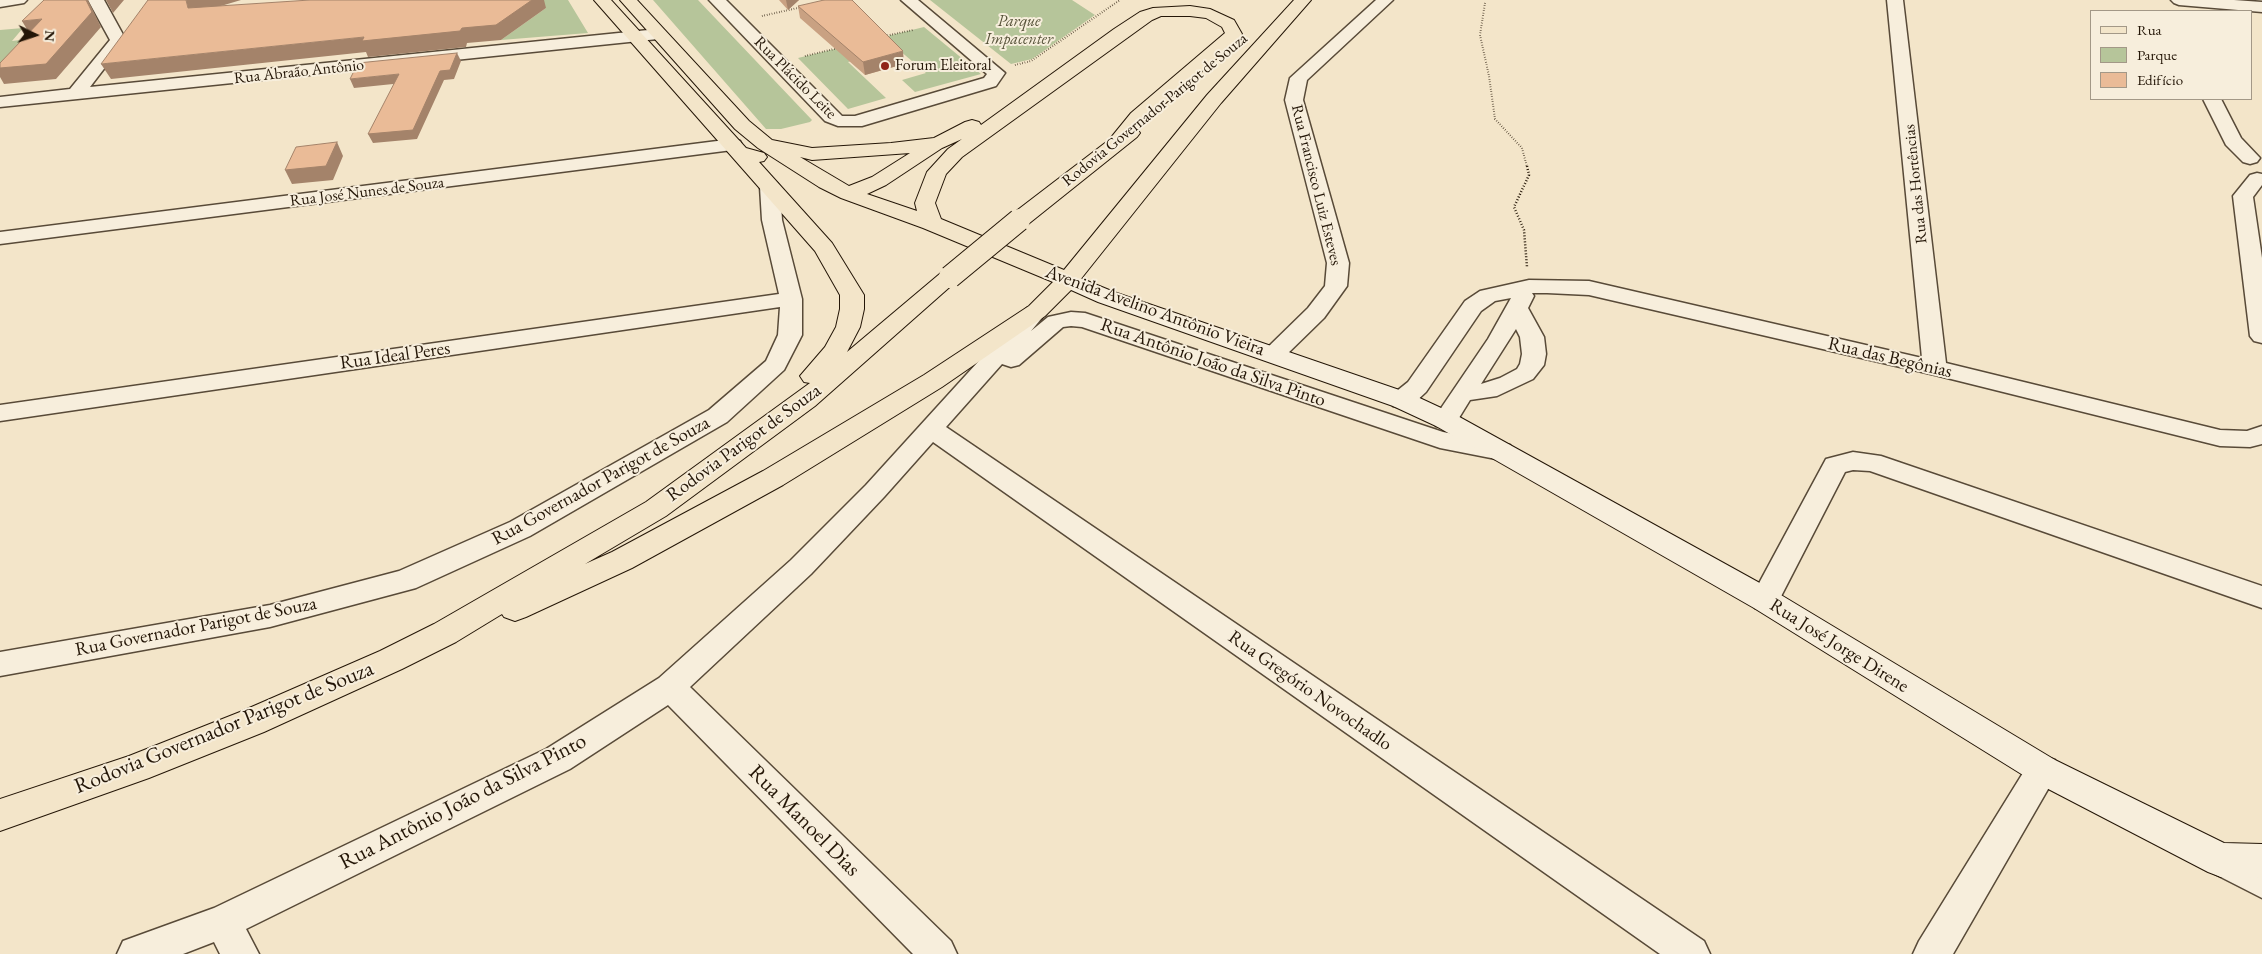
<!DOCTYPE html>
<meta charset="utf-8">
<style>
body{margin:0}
#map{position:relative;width:2262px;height:954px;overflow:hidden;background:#f3e5c9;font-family:"EB Garamond",serif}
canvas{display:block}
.legend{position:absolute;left:2090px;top:10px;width:162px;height:90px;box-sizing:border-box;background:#f7eedc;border:1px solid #a39887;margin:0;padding:6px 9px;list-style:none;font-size:15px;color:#241607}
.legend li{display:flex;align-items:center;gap:10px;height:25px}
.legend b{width:25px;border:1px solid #a39887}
.north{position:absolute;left:10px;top:10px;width:50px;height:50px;-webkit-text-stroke:4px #f7eedc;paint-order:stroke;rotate:94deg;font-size:14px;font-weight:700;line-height:20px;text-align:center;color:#241607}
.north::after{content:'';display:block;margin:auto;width:18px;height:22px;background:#241607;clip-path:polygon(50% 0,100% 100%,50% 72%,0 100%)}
</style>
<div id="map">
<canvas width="2262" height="954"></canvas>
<ul class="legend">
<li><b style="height:6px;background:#f3e5c9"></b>Rua</li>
<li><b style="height:14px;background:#b6c59a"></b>Parque</li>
<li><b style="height:14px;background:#eabb97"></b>Edifício</li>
</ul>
<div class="north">N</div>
</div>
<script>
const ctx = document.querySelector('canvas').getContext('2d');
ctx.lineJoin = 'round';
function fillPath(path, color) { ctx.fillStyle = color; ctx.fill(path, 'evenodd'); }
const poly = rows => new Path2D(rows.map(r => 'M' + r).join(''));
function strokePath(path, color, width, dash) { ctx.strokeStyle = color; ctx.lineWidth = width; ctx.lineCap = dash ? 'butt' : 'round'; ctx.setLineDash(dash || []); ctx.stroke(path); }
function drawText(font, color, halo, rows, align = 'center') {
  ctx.font = font + ' "EB Garamond",serif'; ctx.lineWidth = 4; ctx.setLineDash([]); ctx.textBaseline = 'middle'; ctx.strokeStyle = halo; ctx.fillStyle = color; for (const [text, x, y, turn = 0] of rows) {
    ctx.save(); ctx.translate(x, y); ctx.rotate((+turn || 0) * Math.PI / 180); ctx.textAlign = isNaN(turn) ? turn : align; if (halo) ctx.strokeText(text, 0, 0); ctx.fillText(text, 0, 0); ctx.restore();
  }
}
const green = poly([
 [521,0,568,0,588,33,501,40,546,8],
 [653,0,698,0,812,120,810,122,781,129,766,129],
 [930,0,1072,0,1095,15,1032,59,1011,64],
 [924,27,981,74,915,92,902,80,926,73,899,50,848,62,886,98,848,109,798,58],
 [23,28,12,41,37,38,0,65,0,30]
]);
const pathFar1 = poly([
 [1485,3,1480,35,1489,76,1495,119,1522,148,1527,167],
 [762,16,802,7],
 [885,36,913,30],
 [805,56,838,48],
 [1015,65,1031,61,1120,0]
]);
const path = poly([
 [1527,166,1529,175,1514,207,1524,230,1527,267]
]);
const street = poly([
 [0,0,27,0,24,3,0,7,0,0],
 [88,0,104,0,126,40,90,87,658,29,664,31,666,34,664,37,658,39,0,107,0,97,70,89,110,40,88,0],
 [709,0,726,0,842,116,855,116,984,78,987,74,901,0,918,0,1005,73,996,86,862,126,838,126,825,121,709,0],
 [1376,0,1393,0,1307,80,1303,100,1349,263,1347,286,1324,318,1282,359,1274,361,1266,359,1262,354,1266,349,1308,308,1325,286,1327,263,1285,100,1290,78,1376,0],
 [1887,0,1903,0,1946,363,2220,430,2247,431,2262,426,2262,444,2250,447,2220,446,1935,375,1589,295,1547,293,1532,293,1534,296,1528,308,1544,337,1546,354,1544,365,1533,379,1497,396,1470,400,1454,426,1445,428,1436,426,1433,420,1488,339,1511,298,1495,301,1481,311,1426,392,1411,406,1402,408,1393,406,1390,400,1393,394,1408,382,1465,301,1480,291,1529,280,1589,281,1922,358,1887,0],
 [1516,329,1520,337,1522,354,1520,364,1517,369,1500,378,1481,384,1516,329],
 [2171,0,2234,0,2262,2,2262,12,2179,5,2174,3,2171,0],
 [2203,99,2221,99,2241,138,2260,158,2257,162,2250,164,2243,162,2226,145,2203,99],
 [733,139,740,141,742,145,740,149,0,244,0,232,733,139],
 [2257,173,2262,174,2262,185,2253,197,2262,258,2262,343,2254,341,2250,336,2233,196,2250,175,2257,173],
 [770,181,777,183,780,187,782,220,802,299,802,335,784,370,727,422,530,536,416,588,270,627,0,676,0,652,270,605,399,571,510,522,709,410,766,361,778,335,780,307,0,421,0,405,779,294,762,220,760,187,763,183,770,181],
 [1035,306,1043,308,1046,313,1031,331,1048,317,1071,312,1085,313,1443,432,1510,445,1514,451,1510,457,1501,460,1440,448,1082,327,1071,326,1063,327,1019,365,1011,367,1002,364,946,427,1704,941,1710,954,1660,954,933,442,884,497,811,574,690,687,951,941,957,954,913,954,668,705,570,769,246,929,259,954,220,954,214,942,183,954,117,954,123,941,214,908,546,749,659,678,791,560,866,485,1027,308,1035,306],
 [1853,452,1881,456,2262,586,2262,608,1870,471,1853,470,1845,472,1775,608,1765,611,1755,608,1750,600,1826,459,1853,452],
 [2043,756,2055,760,2059,770,1953,954,1913,954,1919,941,2031,760,2043,756],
 [2223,845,2262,864,2262,898,2211,872,2206,861,2211,850,2223,845]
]);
const secondary = poly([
 [1068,273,1114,292,1411,394,1454,414,1776,592,2055,760,2224,843,2262,844,2262,878,2221,877,2208,872,2031,780,1754,608,1436,426,1393,406,1098,302,1060,285,1057,280,1060,275,1068,273]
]);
const primary = poly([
 [594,0,611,0,746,148,764,153,767,157,764,161,759,162,832,243,864,295,864,309,860,327,847,352,942,272,950,270,958,272,961,277,815,406,666,516,585,564,612,552,763,471,924,375,1029,306,1053,282,923,228,841,198,819,187,758,148,735,129,620,0,637,0,749,121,772,140,812,148,891,143,934,138,965,122,972,120,979,122,981,125,1114,29,1140,12,1153,8,1190,6,1210,9,1234,20,1242,34,1240,38,1145,121,1138,130,1140,133,1137,137,1027,225,1019,226,1011,225,1008,220,1011,215,1109,140,1131,113,1225,33,1222,27,1206,18,1190,16,1161,16,1152,20,962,157,946,174,935,203,941,219,1064,270,1207,95,1294,0,1311,0,1221,103,1076,285,1045,316,942,387,783,485,632,568,526,617,515,621,504,617,502,614,456,642,402,669,264,732,149,778,0,831,0,799,129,756,240,712,380,651,434,624,646,502,810,383,804,382,800,376,825,347,836,327,840,309,840,295,815,251,594,0],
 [962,139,948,149,927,172,915,203,917,211,867,194,886,185,942,148,962,139],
 [910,153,872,177,849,186,800,157,812,160,910,153]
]);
const primaryBridge = poly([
 [950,277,1019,220]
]);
const wall = poly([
 [779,0,799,0,788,10],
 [798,6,904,64,865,75,800,18]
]);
const shadedWall = poly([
 [86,0,88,0,101,27,56,79,4,84,0,77,0,68],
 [106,0,124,0,113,13],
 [186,0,241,0,194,14,188,8],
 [532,0,544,0,546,8,501,40,467,43,466,47,368,57,366,52,111,79,101,64,364,37,462,28],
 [786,0,799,0,788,10],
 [42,19,31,36,22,21],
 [903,51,904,64,865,75,863,62],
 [457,53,461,61,454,79,444,80,417,139,373,143,368,134,440,71],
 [399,74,403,83,354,88,350,79],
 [337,142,343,156,333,180,292,184,285,170]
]);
const building = poly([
 [44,0,86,0,92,12,46,64,0,68,0,63,42,19,22,21,44,0],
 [148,0,186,0,188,8,310,0,532,0,496,25,462,28,460,31,362,41,364,37,101,64,148,0],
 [824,0,852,0,903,51,863,62,798,6,824,0],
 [457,53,450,70,440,71,413,130,368,134,399,74,350,79,358,63,457,53],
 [337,142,326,166,285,170,296,147,337,142]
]);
const markers = [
 [885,66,5,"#8f2418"]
];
const farParknames = [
 ["Parque",1019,22],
 ["Impacenter",1019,40]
];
const farPoinames = [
 ["Forum Eleitoral",895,66]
];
const farStreetnames = [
 ["Rua Abraão Antônio",299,72,-6],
 ["Rua Plácido Leite",795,78,45],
 ["Rodovia Governador Parigot de Souza",1155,110,-39],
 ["Rua das Hortências",1916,184,-96],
 ["Rua Francisco Luiz Esteves",1316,185,76],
 ["Rua José Nunes de Souza",367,192,-7]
];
const streetNames = [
 ["Avenida Avelino Antônio Vieira",1155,311,20],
 ["Rua Ideal Peres",395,356,-8],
 ["Rua das Begônias",1890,358,13],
 ["Rua Antônio João da Silva Pinto",1213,363,19],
 ["Rodovia Parigot de Souza",744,443,-36],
 ["Rua Governador Parigot de Souza",601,481,-29],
 ["Rua Governador Parigot de Souza",196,627,-11],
 ["Rua José Jorge Direne",1839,646,32],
 ["Rua Gregório Novochadlo",1310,691,35]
];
const nearStreetnames = [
 ["Rodovia Governador Parigot de Souza",224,728,-22],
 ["Rua Antônio João da Silva Pinto",463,802,-27],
 ["Rua Manoel Dias",804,821,45]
];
fillPath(green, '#b6c59a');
strokePath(street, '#584a38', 3);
strokePath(secondary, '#241607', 2);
strokePath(primary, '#241607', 2);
strokePath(pathFar1, '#241607', 2, [0.5, 2]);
strokePath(path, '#241607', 2.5, [1, 2]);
fillPath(street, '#f7eedc');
fillPath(secondary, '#f7eedc');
fillPath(primary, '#f3e5c9');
strokePath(primaryBridge, '#241607', 24, []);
strokePath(primaryBridge, '#f3e5c9', 22);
fillPath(wall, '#c9a182');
fillPath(shadedWall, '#a4836a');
fillPath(building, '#eabb97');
strokePath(building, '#a4836a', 1);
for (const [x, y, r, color] of markers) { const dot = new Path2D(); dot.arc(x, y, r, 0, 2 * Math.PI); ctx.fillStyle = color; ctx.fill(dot); strokePath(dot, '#f7eedc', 2); }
drawText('italic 16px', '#57533a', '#f7eedc', farParknames);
drawText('16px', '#241607', '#f7eedc', farPoinames, 'left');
drawText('16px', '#241607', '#f7eedc', farStreetnames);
drawText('19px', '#241607', '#f7eedc', streetNames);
drawText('22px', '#241607', '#f7eedc', nearStreetnames);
</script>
